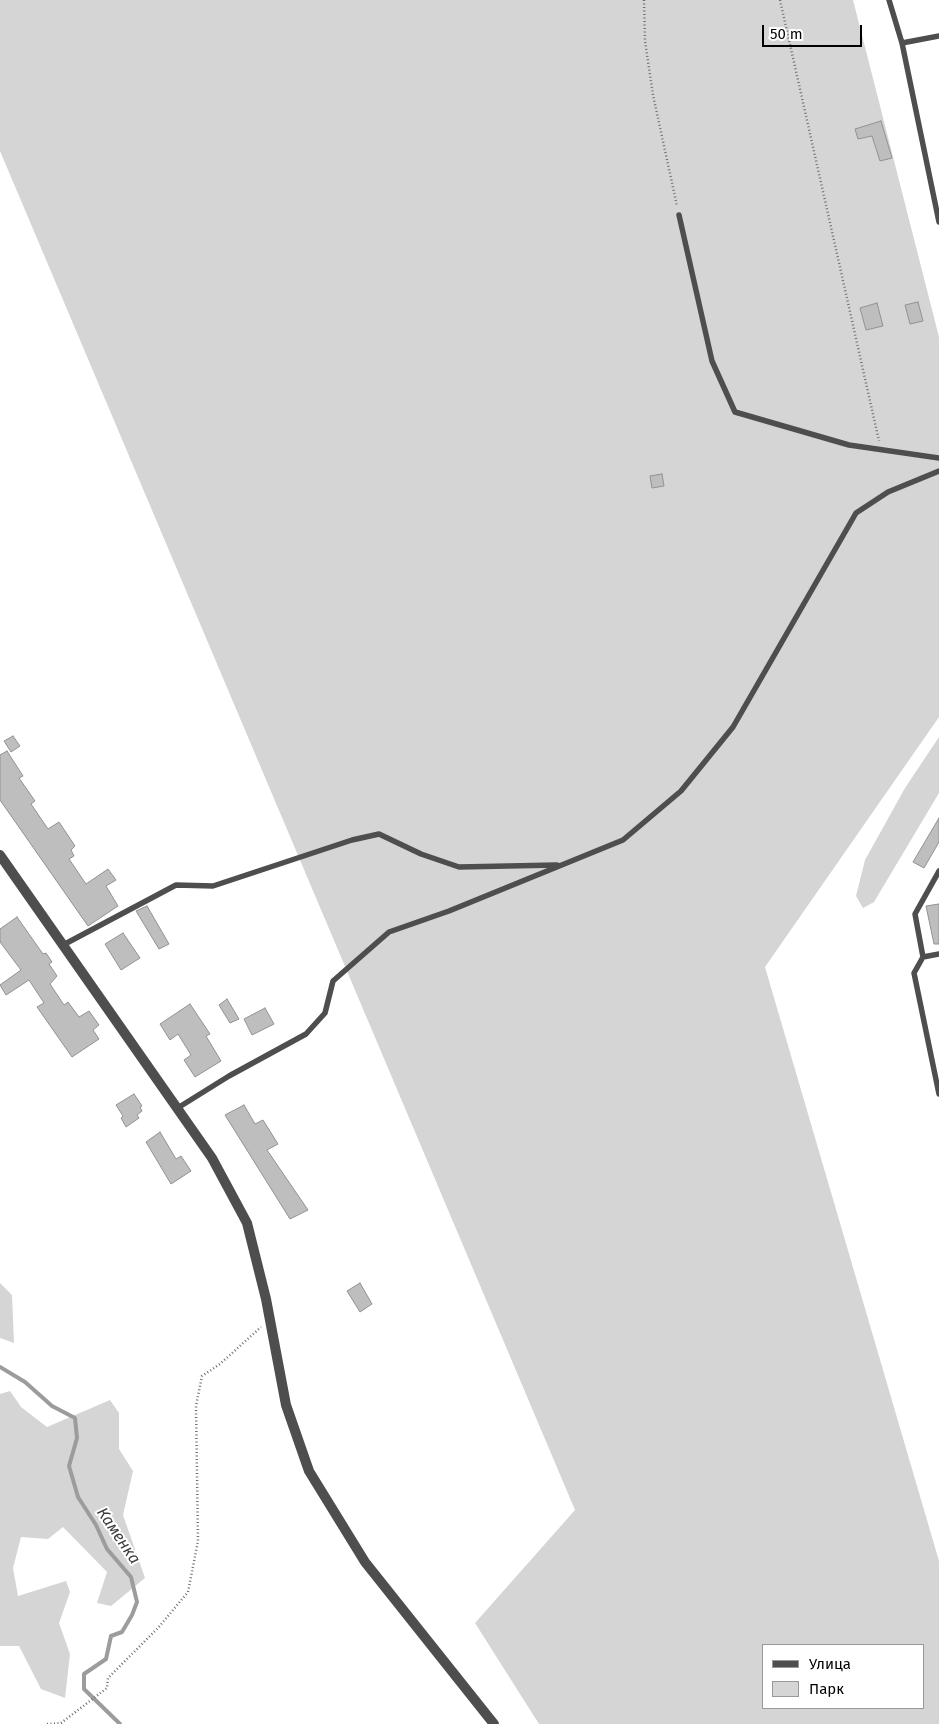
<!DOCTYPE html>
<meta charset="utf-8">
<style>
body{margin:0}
#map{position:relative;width:939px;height:1724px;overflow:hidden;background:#fff;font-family:"Fira Sans",sans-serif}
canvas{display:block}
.legend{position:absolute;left:762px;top:1644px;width:162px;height:65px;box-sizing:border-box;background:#fff;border:1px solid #999;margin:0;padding:6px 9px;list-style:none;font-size:15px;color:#000}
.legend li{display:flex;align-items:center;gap:10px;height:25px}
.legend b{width:25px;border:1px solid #999}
.scale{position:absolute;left:762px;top:25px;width:100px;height:22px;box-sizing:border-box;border:2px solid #000;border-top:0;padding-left:6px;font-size:15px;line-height:18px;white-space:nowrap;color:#000;-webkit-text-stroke:4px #fff;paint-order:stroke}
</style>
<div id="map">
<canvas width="939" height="1724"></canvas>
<ul class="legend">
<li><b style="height:6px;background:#4e4e4e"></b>Улица</li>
<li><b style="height:14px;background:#d5d5d5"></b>Парк</li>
</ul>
<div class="scale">50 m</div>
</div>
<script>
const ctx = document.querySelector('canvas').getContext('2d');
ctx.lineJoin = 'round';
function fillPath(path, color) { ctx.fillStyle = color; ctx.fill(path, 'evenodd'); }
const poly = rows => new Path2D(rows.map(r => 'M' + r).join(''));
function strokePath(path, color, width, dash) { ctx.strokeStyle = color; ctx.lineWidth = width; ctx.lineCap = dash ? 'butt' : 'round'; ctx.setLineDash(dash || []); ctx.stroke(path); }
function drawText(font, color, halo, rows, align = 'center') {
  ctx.font = font + ' "Fira Sans",sans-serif'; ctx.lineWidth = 4; ctx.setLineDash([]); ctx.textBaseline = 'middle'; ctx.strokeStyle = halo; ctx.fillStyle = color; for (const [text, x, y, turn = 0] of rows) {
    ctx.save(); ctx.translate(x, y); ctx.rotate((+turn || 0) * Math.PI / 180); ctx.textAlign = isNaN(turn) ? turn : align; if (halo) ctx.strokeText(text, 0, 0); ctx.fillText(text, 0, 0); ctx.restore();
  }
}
const green = poly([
 [0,0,853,0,939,337,939,717,765,967,939,1561,939,1724,539,1724,475,1623,575,1510,0,151],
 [763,1645,923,1645,923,1708,763,1708],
 [939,737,939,793,874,902,863,908,856,896,865,860,905,788],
 [0,1283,12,1295,14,1343,0,1338],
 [10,1391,21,1407,47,1427,110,1400,119,1413,119,1449,133,1471,123,1515,145,1578,111,1606,97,1603,107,1572,63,1527,48,1539,21,1537,13,1568,18,1596,66,1581,70,1592,59,1623,70,1654,65,1698,41,1689,19,1646,0,1646,0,1394]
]);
const stream = poly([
 [0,1367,25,1382,52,1406,75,1418,77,1438,69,1466,78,1497,96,1525,107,1549,131,1577,137,1602,132,1615,122,1632,111,1636,106,1659,84,1674,84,1689,120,1724]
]);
const building = poly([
 [881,121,892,158,880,161,872,136,858,139,855,129,881,121],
 [918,302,923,321,910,324,905,305,918,302],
 [877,303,883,326,866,330,860,308,877,303],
 [662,474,664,486,652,488,650,476,662,474],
 [13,736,20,746,11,752,4,741,13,736],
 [7,751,23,776,19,778,35,801,31,804,48,829,59,822,75,846,71,850,74,856,69,859,86,884,108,869,116,880,106,886,118,906,88,926,0,800,0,755,7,751],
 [939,818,939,842,924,868,913,862,939,818],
 [939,904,939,944,934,944,926,906,939,904],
 [147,906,169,944,159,949,136,911,147,906],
 [17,917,43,954,46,953,52,962,49,964,57,976,50,984,64,1005,68,1002,79,1017,89,1011,99,1025,93,1030,99,1039,72,1057,37,1007,44,1003,29,980,6,995,0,985,21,970,0,942,0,929,17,917],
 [123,933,140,958,121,970,105,944,123,933],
 [227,999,239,1019,230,1023,219,1005,227,999],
 [190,1004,210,1034,206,1036,221,1061,195,1077,184,1060,191,1055,178,1034,170,1040,160,1024,190,1004],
 [265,1008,274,1024,252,1035,244,1019,265,1008],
 [134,1094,142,1106,140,1107,142,1111,137,1115,139,1118,126,1127,121,1118,123,1116,116,1105,134,1094],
 [244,1105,255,1124,263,1120,278,1144,267,1150,308,1210,290,1219,225,1115,244,1105],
 [160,1132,176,1159,181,1156,191,1171,171,1184,146,1142,160,1132],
 [360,1283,372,1304,360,1312,347,1291,360,1283]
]);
const path = poly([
 [644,0,645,41,653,95,677,206],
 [780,0,879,441],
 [47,1724,61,1723,107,1688,108,1678,158,1628,188,1592,198,1541,196,1406,202,1376,220,1364,261,1327]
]);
const service = poly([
 [889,0,902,43,939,222],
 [902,43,939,36],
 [679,215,712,361,735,412,849,445,939,458],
 [63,945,176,885,213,886,352,840,379,834,421,854,459,867,557,865],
 [939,954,923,957,914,973,939,1094],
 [923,957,915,914,939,871],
 [176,1109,229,1076,306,1034,325,1013,333,981,389,932,449,911,623,840,681,791,733,727,856,513,888,492,939,471]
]);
const minor = poly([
 [0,855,212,1158,247,1223,266,1299,286,1405,309,1471,365,1562,494,1724]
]);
const waterNames = [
 ["Каменка",118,1536,56]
];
fillPath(green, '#d5d5d5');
strokePath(stream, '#9c9c9c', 4);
fillPath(building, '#bebebe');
strokePath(building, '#929292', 1);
strokePath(path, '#707070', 2.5, [1, 2.5]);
strokePath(service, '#4e4e4e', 5.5);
strokePath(minor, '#4e4e4e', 10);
drawText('italic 16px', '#3d3d3d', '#fff', waterNames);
</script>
